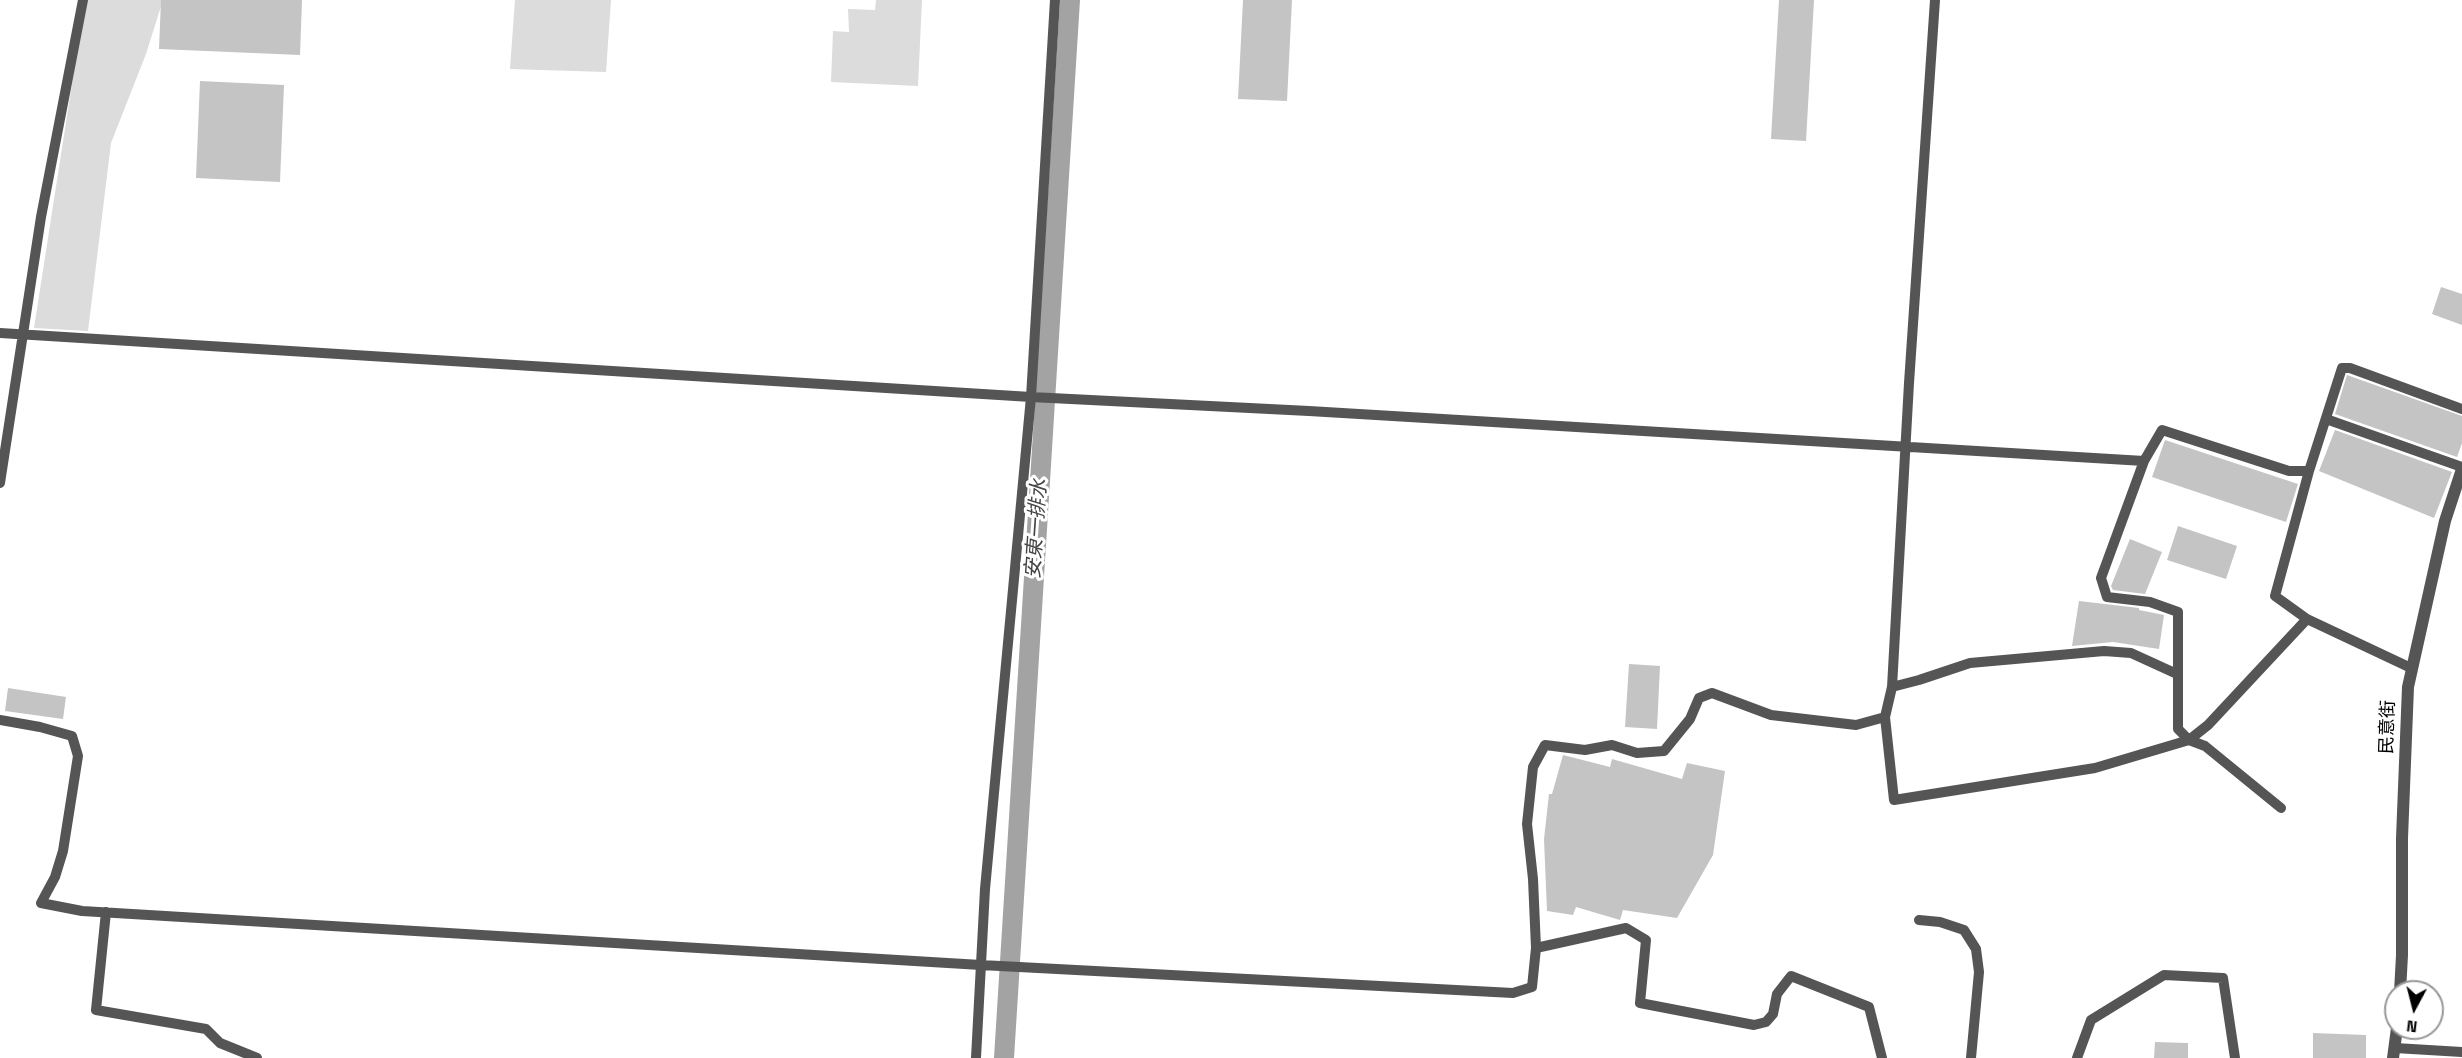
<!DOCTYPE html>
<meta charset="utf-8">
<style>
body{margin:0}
#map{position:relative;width:2462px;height:1058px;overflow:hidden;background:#fff;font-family:"Space Grotesk",sans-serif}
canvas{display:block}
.north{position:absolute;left:2384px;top:980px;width:60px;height:60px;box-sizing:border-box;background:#fff;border:2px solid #999;border-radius:50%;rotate:187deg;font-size:16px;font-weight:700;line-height:24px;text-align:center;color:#000}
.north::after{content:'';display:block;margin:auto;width:21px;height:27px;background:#000;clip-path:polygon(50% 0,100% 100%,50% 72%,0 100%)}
</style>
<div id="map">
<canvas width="2462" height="1058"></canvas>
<div class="north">N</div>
</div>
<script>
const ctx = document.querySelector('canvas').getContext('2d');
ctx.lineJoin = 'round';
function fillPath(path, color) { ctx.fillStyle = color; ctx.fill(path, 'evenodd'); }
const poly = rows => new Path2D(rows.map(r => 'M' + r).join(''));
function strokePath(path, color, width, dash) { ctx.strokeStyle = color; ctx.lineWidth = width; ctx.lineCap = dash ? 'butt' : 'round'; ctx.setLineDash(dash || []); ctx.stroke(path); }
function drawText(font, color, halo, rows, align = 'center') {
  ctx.font = font + ' "Space Grotesk","Noto Sans TC",sans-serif'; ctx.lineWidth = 6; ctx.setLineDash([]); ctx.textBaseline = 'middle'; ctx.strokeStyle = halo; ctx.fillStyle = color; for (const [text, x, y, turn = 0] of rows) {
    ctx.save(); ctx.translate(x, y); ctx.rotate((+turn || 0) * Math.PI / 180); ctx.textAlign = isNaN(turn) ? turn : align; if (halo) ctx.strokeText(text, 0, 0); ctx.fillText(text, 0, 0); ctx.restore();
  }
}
const green = poly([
 [85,0,163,0,146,54,111,143,88,331,34,328],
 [515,0,611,0,606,72,510,69],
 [876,0,922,0,918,86,831,82,833,31,849,32,848,9,875,10]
]);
const canal = poly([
 [1004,1058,1070,0]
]);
const building = poly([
 [161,0,302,0,300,55,159,49],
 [1243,0,1292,0,1287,101,1238,99],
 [1779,0,1814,0,1806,141,1771,139],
 [200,81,284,85,280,182,196,178],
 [2441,287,2462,294,2462,325,2432,314],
 [2347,375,2462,416,2462,443,2457,457,2335,414],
 [2335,430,2452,472,2434,518,2319,471],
 [2165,440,2298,484,2286,522,2152,477],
 [2178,526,2237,546,2226,579,2167,560],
 [2130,539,2162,552,2145,594,2113,590,2111,586],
 [2079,601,2139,608,2139,610,2164,615,2159,649,2113,642,2072,646],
 [1629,664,1660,666,1657,729,1625,727],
 [8,688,66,697,63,719,5,711],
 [1563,755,1610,767,1612,759,1682,779,1687,763,1725,771,1713,855,1677,918,1623,910,1620,920,1576,907,1573,915,1547,911,1544,839,1549,794,1552,794],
 [2313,1033,2366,1035,2366,1058,2313,1058],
 [2155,1042,2188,1043,2188,1058,2154,1058]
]);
const service = poly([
 [0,333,1031,397,1309,411,2144,461,2162,430,2289,471,2309,471,2342,368,2350,368,2462,409],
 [2326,419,2462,467],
 [2144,461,2101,578,2107,597,2150,602,2178,612,2178,729,2189,740,2205,746,2281,808],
 [2309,471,2275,596,2307,619,2411,668],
 [0,483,41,217,83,0],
 [1892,687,1909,383,1935,0],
 [1885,717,1894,800,2095,768,2189,740,2208,725,2307,619],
 [0,720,40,727,72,736,78,756,63,851,55,877,41,903,82,911,981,965,1513,993,1532,987,1536,948,1533,879,1527,824,1533,767,1545,745,1585,750,1612,745,1637,753,1664,751,1690,719,1699,698,1712,693,1771,715,1856,725,1885,717,1892,687,1919,680,1970,663,2104,651,2131,653,2177,674],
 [106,912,96,1010,206,1029,220,1043,257,1058],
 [1919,920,1940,922,1964,930,1976,949,1979,972,1971,1058],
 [1536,948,1626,928,1646,940,1640,1003,1754,1025,1766,1022,1773,1014,1777,994,1791,976,1869,1007,1882,1058],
 [2395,1048,2462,1052],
 [976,1058,985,889,1031,397,1055,0],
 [2077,1058,2091,1020,2164,975,2223,978,2235,1058]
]);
const tertiary = poly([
 [2400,992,2402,955,2402,838,2408,687,2445,521,2462,469],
 [2393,1058,2397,1028]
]);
const streetNames = [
 ["民意街",2388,727,-88]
];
const waterNames = [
 ["安東一排水",1037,529,-86]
];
fillPath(green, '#dcdcdc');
strokePath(canal, '#a3a3a3', 20);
fillPath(building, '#c4c4c4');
strokePath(service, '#555', 10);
strokePath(tertiary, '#555', 12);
drawText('18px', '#000', '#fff', streetNames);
drawText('italic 20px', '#444', '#fff', waterNames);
</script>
